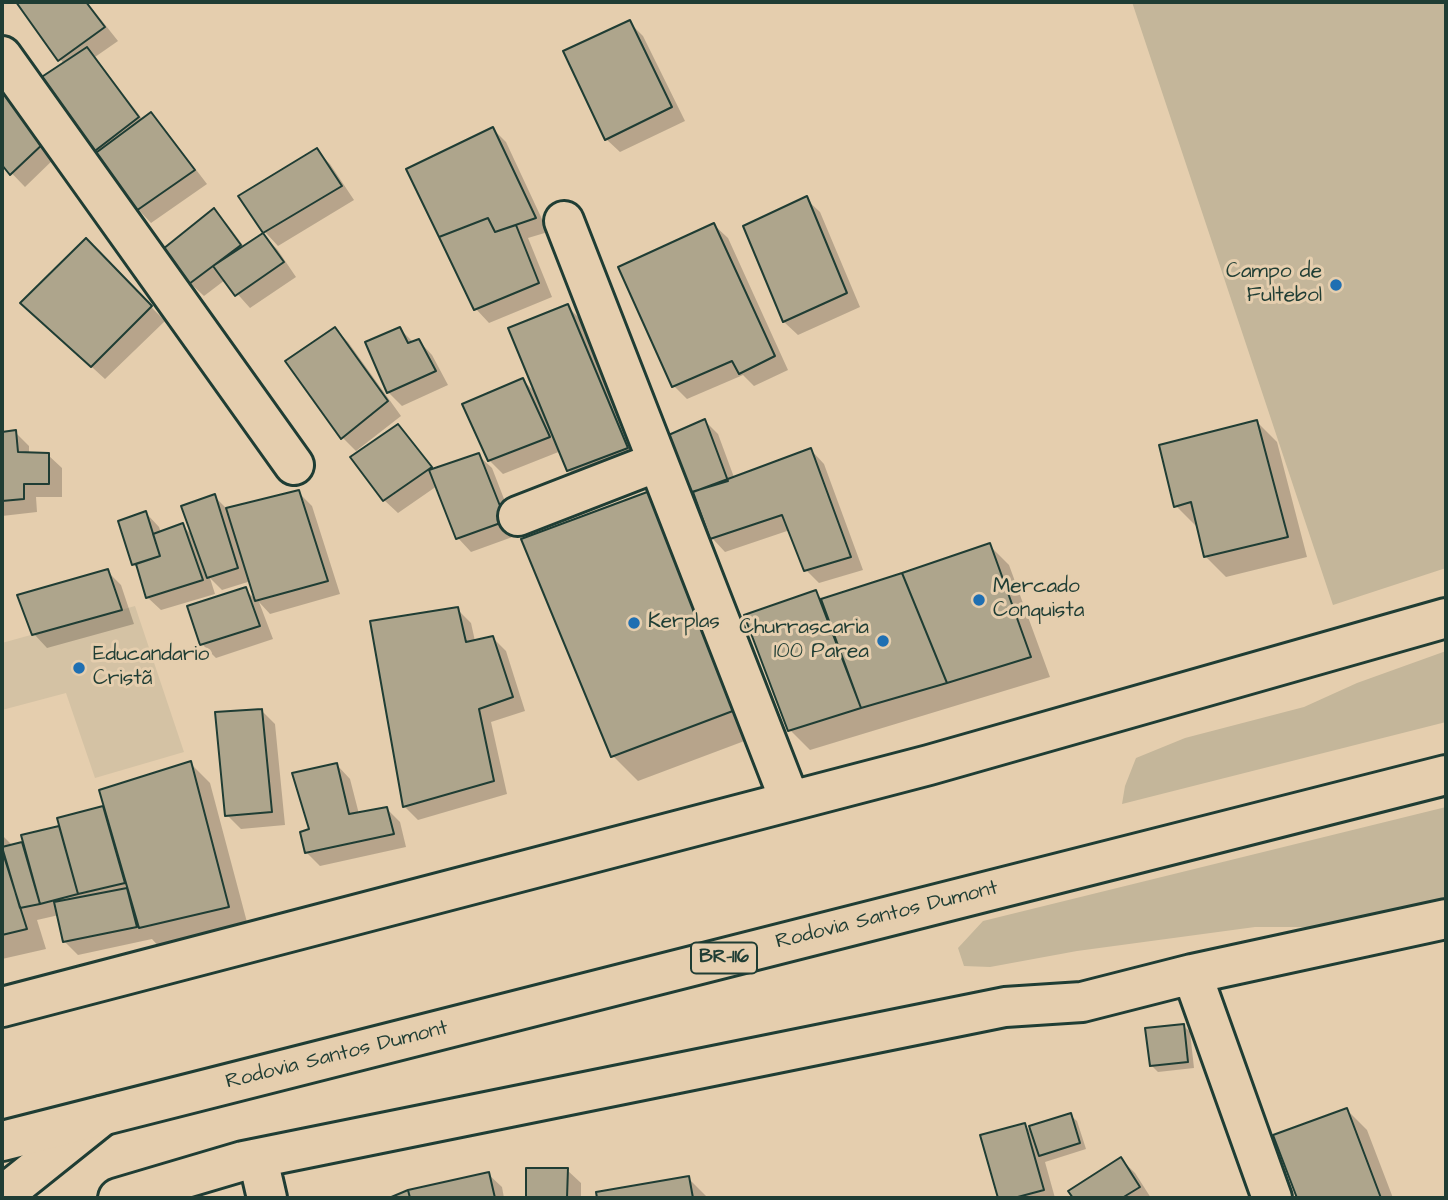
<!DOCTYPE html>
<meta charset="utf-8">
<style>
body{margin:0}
#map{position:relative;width:1448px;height:1200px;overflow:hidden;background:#e5ceae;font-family:"Architects Daughter",sans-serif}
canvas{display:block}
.frame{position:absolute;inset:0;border:4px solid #1f3d34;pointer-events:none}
</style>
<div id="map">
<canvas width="1448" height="1200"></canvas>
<div class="frame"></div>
</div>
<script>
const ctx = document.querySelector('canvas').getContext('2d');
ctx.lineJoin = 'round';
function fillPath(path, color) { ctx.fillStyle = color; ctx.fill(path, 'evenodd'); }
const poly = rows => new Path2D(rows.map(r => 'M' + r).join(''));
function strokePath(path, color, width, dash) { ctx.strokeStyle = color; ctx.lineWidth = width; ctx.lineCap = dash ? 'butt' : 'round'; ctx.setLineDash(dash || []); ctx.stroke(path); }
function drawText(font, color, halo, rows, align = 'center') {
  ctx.font = font + ' "Architects Daughter",sans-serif'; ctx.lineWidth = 6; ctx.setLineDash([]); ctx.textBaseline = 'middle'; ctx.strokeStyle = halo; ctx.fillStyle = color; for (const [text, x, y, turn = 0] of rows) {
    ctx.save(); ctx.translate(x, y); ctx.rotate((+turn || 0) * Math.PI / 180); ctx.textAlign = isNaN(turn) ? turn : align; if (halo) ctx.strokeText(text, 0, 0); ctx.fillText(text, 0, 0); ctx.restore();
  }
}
const built = poly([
 [135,606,184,752,95,778,66,693,2,710,2,643]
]);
const green = poly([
 [1132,2,1446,2,1446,568,1333,605],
 [1446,651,1446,722,1122,804,1125,786,1136,758,1185,738,1304,707,1357,683],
 [1446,807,1446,905,1348,927,1255,927,1077,951,990,967,964,966,958,948,983,921]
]);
const shadow = poly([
 [18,2,87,2,118,41,95,57,143,120,151,114,164,128,207,184,151,223,88,156,64,64],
 [629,22,643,36,685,121,620,152,606,139],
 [2,93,58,155,25,187,2,163],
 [493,129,506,142,548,232,528,238,552,297,489,323,476,309,409,170],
 [317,151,330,164,354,200,278,246,265,232,240,197],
 [806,199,820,212,860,307,798,335,784,322,745,227],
 [214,211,227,224,245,248,263,235,277,249,296,277,250,308,225,280,204,296,190,283],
 [714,225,728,238,788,370,754,386,743,375,687,399,674,386],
 [86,241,165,321,105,379,36,316],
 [567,306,587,326,647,468,589,490,569,470,561,451,503,474,489,460,465,405,523,380,537,394],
 [335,329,348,342,401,416,356,451,343,438,288,361],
 [400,329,414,343,419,341,432,355,448,385,402,406,388,392],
 [705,421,718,434,735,480,811,450,824,464,863,570,819,583,806,570,790,530,725,552,712,538,701,507,687,493],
 [1257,422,1277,442,1307,557,1226,577,1206,557,1198,525,1196,526,1176,506],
 [398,427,435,470,478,455,492,468,518,535,471,552,458,538,437,486,398,513,384,500],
 [15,432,29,446,29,454,48,455,62,468,62,497,36,497,37,512,2,516,2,434],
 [298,492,312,506,340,594,270,614,259,602,273,639,216,658,202,644,245,589,257,601,251,581,222,590,210,578,215,594,161,610,147,597,140,570,134,565,120,522,146,513,159,527,161,533,182,525,194,537,214,496,228,510],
 [683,516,771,731,638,781,613,756],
 [989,545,1009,565,1050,677,810,750,790,730,815,592,823,600],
 [107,571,121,585,134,624,47,648,34,634],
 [457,609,471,623,475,641,493,638,506,651,525,711,491,722,507,794,418,820,404,806],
 [261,710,275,724,285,825,241,829,227,815],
 [190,763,210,783,248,926,160,948,152,939,78,955,64,941,59,915,37,920,46,949,2,959,2,835,13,846,25,843,23,837,61,827,103,808,107,812],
 [337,765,350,779,359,814,387,809,400,822,406,847,320,866,307,853,311,830],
 [1184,1026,1190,1032,1194,1068,1158,1072,1151,1065],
 [1347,1110,1367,1130,1393,1198,1299,1198,1275,1136],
 [1070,1115,1077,1121,1086,1149,1045,1162,1055,1198,1000,1198,982,1137,1024,1125,1033,1133],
 [1121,1159,1135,1173,1151,1198,1076,1198,1071,1191],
 [528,1169,567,1170,581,1183,581,1198,527,1198],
 [488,1174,502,1187,504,1198,393,1198,408,1192],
 [688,1178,708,1198,598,1198,598,1193]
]);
const building = poly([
 [16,2,86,2,105,27,58,61,16,2],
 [630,20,672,107,605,140,563,51,630,20],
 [87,47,139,117,87,157,31,84,87,47],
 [2,92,46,141,10,175,2,165,2,92],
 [151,112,195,170,136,211,93,155,151,112],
 [493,127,536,218,495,232,488,218,439,237,406,169,493,127],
 [317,148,342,186,263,233,238,196,317,148],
 [807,196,847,293,783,322,743,226,807,196],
 [214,208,241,245,189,284,163,249,214,208],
 [488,218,495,232,516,225,539,283,474,310,439,237,488,218],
 [714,223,775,356,739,374,732,361,672,387,618,267,714,223],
 [263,233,284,262,235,296,213,266,263,233],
 [86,238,152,306,91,367,20,303,86,238],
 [568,304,628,448,567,471,508,328,568,304],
 [335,327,388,401,341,439,285,361,335,327],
 [400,327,408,343,419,339,436,371,387,393,365,342,400,327],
 [523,378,550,437,488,461,462,404,523,378],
 [705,419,728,481,685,494,664,437,705,419],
 [1257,420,1288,537,1204,557,1191,502,1174,507,1159,445,1257,420],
 [398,424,432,467,383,501,350,457,398,424],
 [16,430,18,452,49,453,49,484,24,484,24,499,2,501,2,432,16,430],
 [811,448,851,557,804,571,782,515,710,539,693,492,811,448],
 [479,453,506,521,456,539,429,470,479,453],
 [658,488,746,706,611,757,521,539,658,488],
 [299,490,328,581,255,601,226,508,299,490],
 [215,494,238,568,207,578,181,506,215,494],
 [146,511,160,556,132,565,118,521,146,511],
 [183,523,203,580,146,598,136,564,160,556,153,534,183,523],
 [990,543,1031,657,947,683,902,573,990,543],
 [108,569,122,610,32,635,17,595,108,569],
 [902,573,947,683,861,708,821,599,902,573],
 [246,587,260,626,200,645,187,606,246,587],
 [816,590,861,708,788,731,744,615,816,590],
 [458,607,466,642,493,636,513,697,479,709,494,781,403,807,370,621,458,607],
 [262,709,272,812,225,816,215,712,262,709],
 [191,761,229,907,139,928,99,790,191,761],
 [337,763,349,814,387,807,394,834,305,853,300,832,309,829,292,773,337,763],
 [103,806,125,883,78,894,57,818,103,806],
 [59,826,78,894,40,904,21,835,59,826],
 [22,842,40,904,20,908,2,847,22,842],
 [2,850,27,929,2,935,2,850],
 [127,888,137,927,63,942,54,902,127,888],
 [1184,1024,1188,1062,1150,1066,1145,1028,1184,1024],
 [1347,1108,1381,1198,1297,1198,1273,1135,1347,1108],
 [1071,1113,1080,1143,1039,1156,1029,1126,1071,1113],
 [1025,1123,1044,1190,1014,1198,998,1198,980,1135,1025,1123],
 [1121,1157,1140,1187,1122,1198,1073,1198,1068,1191,1121,1157],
 [526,1168,568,1168,567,1198,526,1198,526,1168],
 [489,1172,495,1198,410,1198,408,1190,489,1172],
 [689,1176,693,1198,597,1198,596,1192,689,1176],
 [408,1190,410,1198,389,1198,408,1190]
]);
const minor = poly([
 [2,56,294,465],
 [564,221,790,801],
 [518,516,657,462],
 [1192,974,1272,1198],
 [2,1007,929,765,1446,618],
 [258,1159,267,1198],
 [2,1196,102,1116],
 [118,1198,243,1161,1005,1007,1082,1002,1192,974,1446,919]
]);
const trunk = poly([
 [2,1141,1446,775]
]);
const markers = [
 [1336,285,7,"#1f6fb2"],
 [979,600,7,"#1f6fb2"],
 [634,623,7,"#1f6fb2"],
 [883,641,7,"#1f6fb2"],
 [79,668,7,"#1f6fb2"]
];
const shields = [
 [724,958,66]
];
const shieldNames = [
 ["BR-116",724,958]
];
const poiNames = [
 ["Campo de",1322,273,"right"],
 ["Fultebol",1322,297,"right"],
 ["Mercado",993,588],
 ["Conquista",993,612],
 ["Kerplas",648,623],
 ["Churrascaria",869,629,"right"],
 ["100 Parea",869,653,"right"],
 ["Educandario",93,656],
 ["Cristã",93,680]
];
const streetNames = [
 ["Rodovia Santos Dumont",887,916,-14],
 ["Rodovia Santos Dumont",337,1056,-14]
];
fillPath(built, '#d4c2a4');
fillPath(green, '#c4b69a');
fillPath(shadow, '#0003');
fillPath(building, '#aea58c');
strokePath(building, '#1f3d34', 2);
strokePath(minor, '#1f3d34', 44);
strokePath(trunk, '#1f3d34', 44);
strokePath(minor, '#e5ceae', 38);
strokePath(trunk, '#e5ceae', 38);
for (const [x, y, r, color] of markers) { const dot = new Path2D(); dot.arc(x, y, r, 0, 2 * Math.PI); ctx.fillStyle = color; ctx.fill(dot); strokePath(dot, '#e5ceae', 2.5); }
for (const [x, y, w] of shields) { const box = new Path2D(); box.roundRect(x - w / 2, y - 15.5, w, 31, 5); ctx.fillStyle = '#e5ceae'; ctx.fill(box); strokePath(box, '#1f3d34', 2); }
drawText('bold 19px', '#1f3d34', null, shieldNames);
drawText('21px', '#1f3d34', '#e5ceae', poiNames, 'left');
drawText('21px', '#1f3d34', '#e5ceae', streetNames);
</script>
